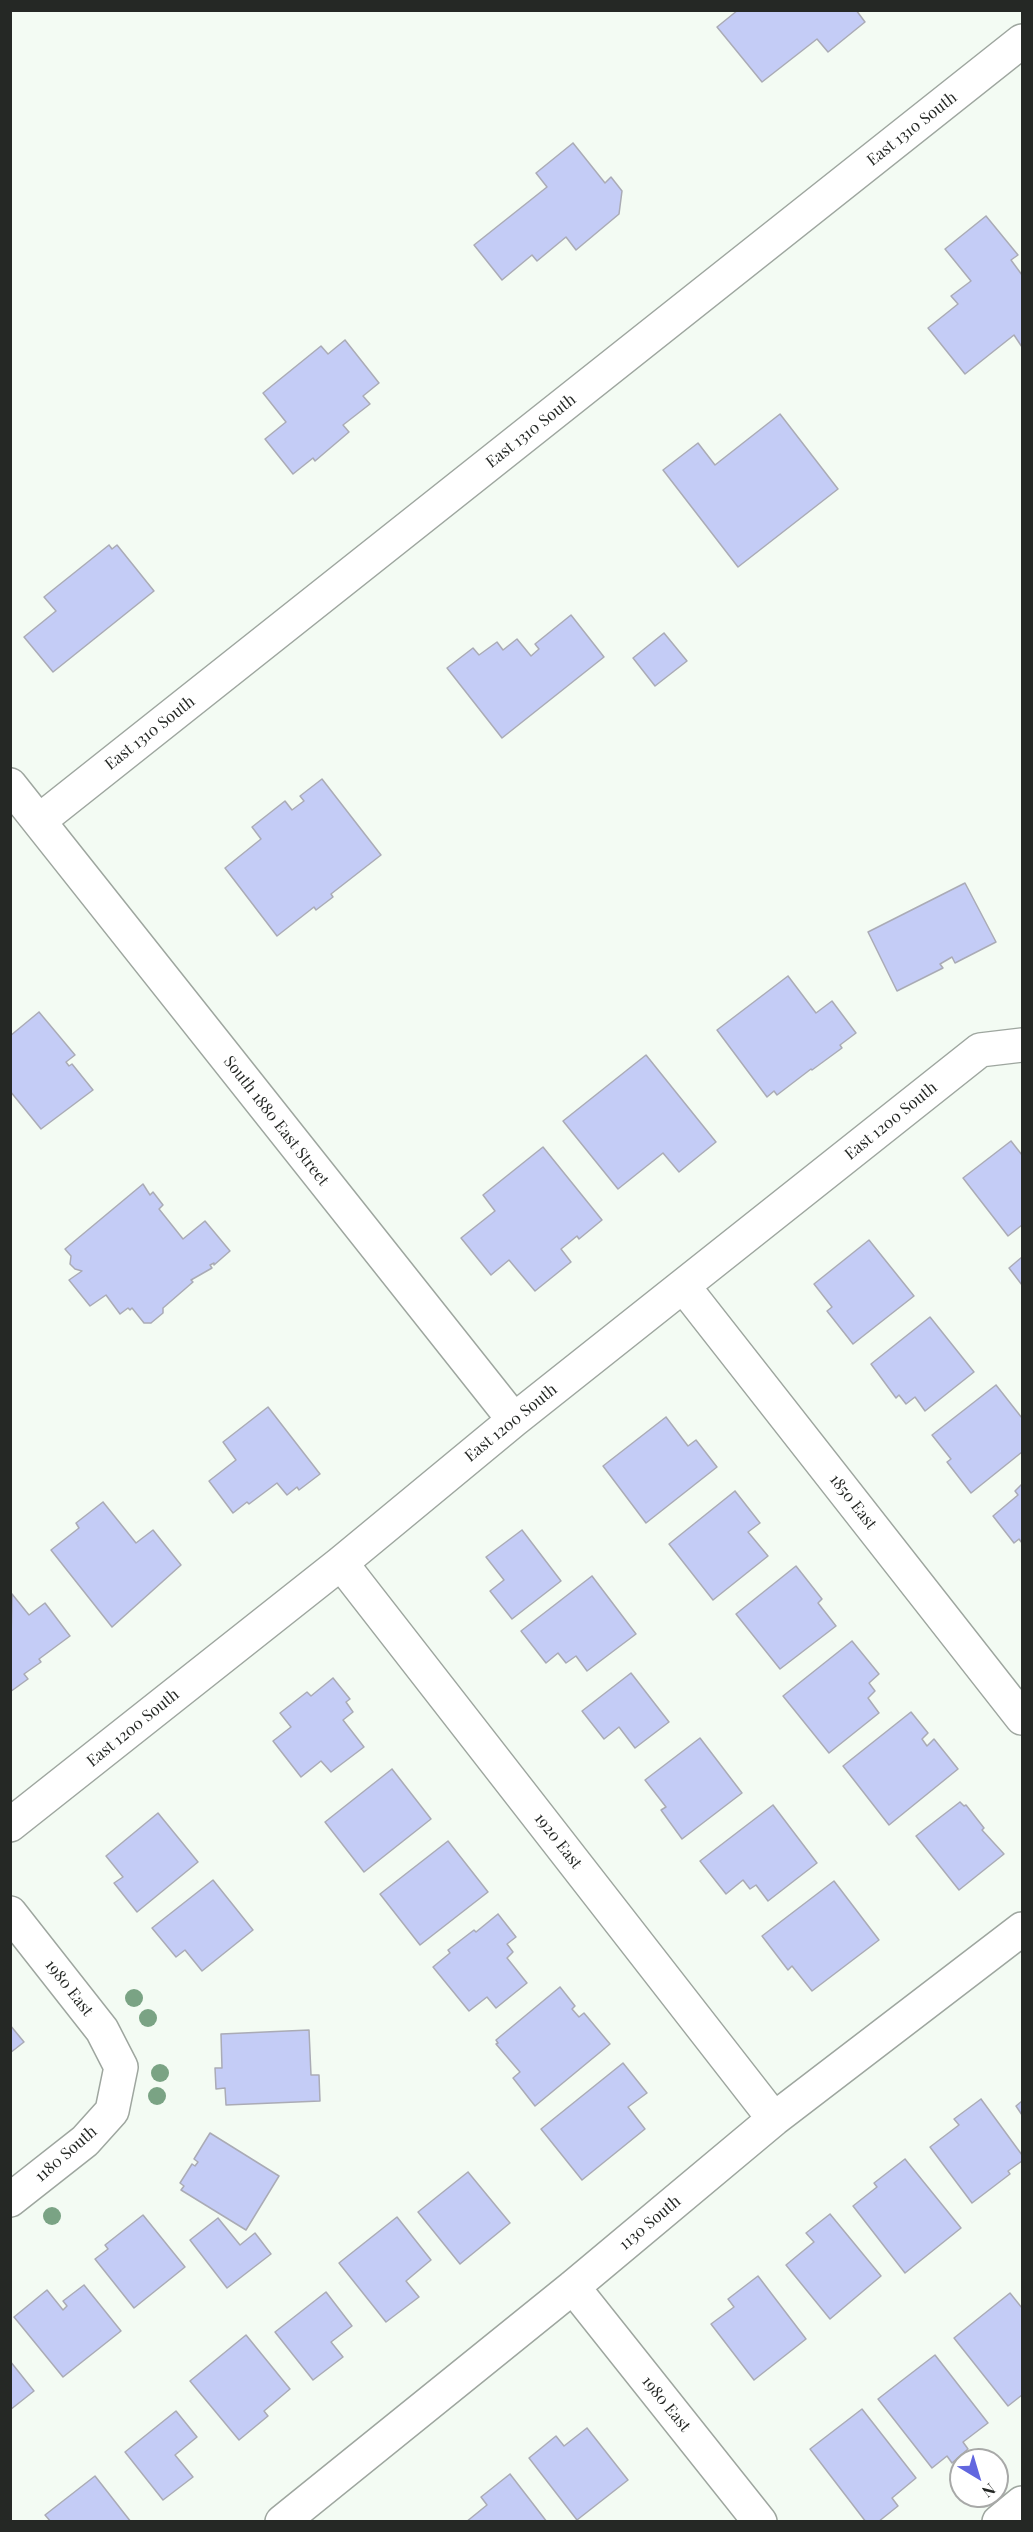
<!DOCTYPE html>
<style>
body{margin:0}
#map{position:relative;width:1033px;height:2532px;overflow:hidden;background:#f3fbf3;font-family:"Playfair Display",serif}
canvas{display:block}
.frame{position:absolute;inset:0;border:12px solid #252825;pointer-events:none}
.north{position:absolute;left:949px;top:2448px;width:60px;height:60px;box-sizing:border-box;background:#fff;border:2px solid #a8a9a8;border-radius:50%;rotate:142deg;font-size:16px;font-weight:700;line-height:24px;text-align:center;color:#252825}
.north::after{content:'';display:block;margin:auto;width:21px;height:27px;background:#6267df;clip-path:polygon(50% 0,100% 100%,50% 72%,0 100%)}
</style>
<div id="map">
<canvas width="1033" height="2532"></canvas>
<div class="frame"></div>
<div class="north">N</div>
</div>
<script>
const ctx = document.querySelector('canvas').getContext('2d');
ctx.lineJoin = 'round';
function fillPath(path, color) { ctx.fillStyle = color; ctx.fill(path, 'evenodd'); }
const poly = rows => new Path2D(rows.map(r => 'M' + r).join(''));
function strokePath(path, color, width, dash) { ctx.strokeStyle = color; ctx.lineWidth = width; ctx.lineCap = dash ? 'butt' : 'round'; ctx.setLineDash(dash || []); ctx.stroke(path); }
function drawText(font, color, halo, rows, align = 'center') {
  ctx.font = font + ' "Playfair Display",serif'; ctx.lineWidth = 4.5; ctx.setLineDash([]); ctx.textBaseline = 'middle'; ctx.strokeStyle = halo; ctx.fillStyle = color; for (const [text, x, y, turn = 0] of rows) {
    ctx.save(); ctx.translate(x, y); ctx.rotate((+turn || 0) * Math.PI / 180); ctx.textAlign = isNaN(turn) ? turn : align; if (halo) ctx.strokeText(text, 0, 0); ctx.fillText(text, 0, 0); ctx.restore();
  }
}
const building = poly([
 [738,10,856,10,865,22,828,52,817,39,762,82,717,27,738,10],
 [573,143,605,183,611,177,622,191,619,214,576,250,566,237,537,261,532,255,502,280,474,245,547,187,536,173,573,143],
 [986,216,1018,255,1011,260,1022,275,1022,347,1014,335,965,374,928,328,958,304,951,296,971,281,945,249,986,216],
 [345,340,379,383,363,396,370,404,343,425,349,432,315,461,313,458,293,474,265,439,286,422,263,393,321,346,328,354,345,340],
 [780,414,838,489,738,567,663,470,698,443,715,465,780,414],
 [109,545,112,549,117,545,154,591,53,672,24,637,56,611,44,597,109,545],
 [571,615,604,657,502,738,447,668,473,648,479,655,497,642,503,650,517,639,531,656,539,649,535,644,571,615],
 [664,633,687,661,655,686,633,658,664,633],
 [322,779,381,855,331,894,333,897,316,910,314,907,277,936,225,868,261,839,252,827,285,801,292,810,304,801,300,796,322,779],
 [965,883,996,942,955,963,952,957,940,964,943,968,897,991,868,932,965,883],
 [788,976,816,1013,832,1001,856,1033,840,1045,842,1048,812,1070,811,1069,777,1095,774,1091,767,1097,717,1030,788,976],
 [39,1012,75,1055,66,1062,69,1066,72,1064,93,1090,41,1129,10,1091,10,1036,39,1012],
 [646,1055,716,1142,679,1172,663,1153,618,1189,563,1121,646,1055],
 [1011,1141,1022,1155,1022,1225,1008,1236,963,1178,1011,1141],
 [543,1147,602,1220,579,1239,577,1236,561,1249,571,1262,535,1291,509,1260,491,1275,461,1238,495,1211,483,1195,543,1147],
 [143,1184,150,1195,153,1192,163,1205,159,1209,183,1239,205,1221,230,1251,214,1265,214,1263,210,1265,212,1268,191,1280,193,1282,163,1308,163,1313,151,1323,144,1323,132,1308,130,1310,128,1308,120,1314,106,1295,90,1306,69,1280,82,1271,75,1269,70,1264,71,1256,65,1249,143,1184],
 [869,1240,914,1296,853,1344,827,1311,832,1307,814,1284,869,1240],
 [1022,1257,1022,1285,1009,1268,1022,1257],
 [930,1317,974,1372,925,1411,915,1397,906,1404,899,1395,896,1398,871,1364,930,1317],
 [996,1385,1022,1418,1022,1452,971,1493,947,1462,951,1459,932,1435,996,1385],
 [268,1407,320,1474,299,1490,297,1487,287,1495,277,1483,249,1504,247,1502,233,1513,209,1481,236,1460,223,1442,268,1407],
 [666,1417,688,1446,696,1440,717,1467,646,1523,603,1466,666,1417],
 [1022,1484,1022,1543,1019,1539,1014,1543,993,1516,1018,1495,1015,1491,1022,1484],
 [735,1491,760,1523,748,1532,768,1556,713,1600,669,1544,735,1491],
 [103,1502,136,1543,153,1530,181,1565,112,1627,51,1550,79,1528,76,1523,103,1502],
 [522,1530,561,1581,512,1619,490,1591,504,1580,486,1557,522,1530],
 [796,1566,822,1599,818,1603,836,1626,780,1669,736,1614,796,1566],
 [592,1576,636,1634,587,1671,576,1656,566,1663,558,1653,546,1663,521,1631,592,1576],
 [12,1594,29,1615,45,1603,70,1636,39,1659,41,1662,24,1674,28,1679,10,1692,12,1594],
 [852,1641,879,1674,869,1683,875,1691,868,1698,879,1713,829,1753,783,1696,852,1641],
 [631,1673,669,1722,635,1748,619,1727,604,1739,582,1711,631,1673],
 [333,1678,350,1699,346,1702,353,1712,343,1720,364,1747,331,1772,321,1761,301,1777,273,1741,291,1727,280,1713,307,1692,311,1696,333,1678],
 [911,1712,928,1733,922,1739,927,1746,934,1739,958,1769,889,1825,843,1766,911,1712],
 [700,1738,742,1793,682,1839,661,1810,666,1807,645,1780,700,1738],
 [392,1769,431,1819,364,1872,325,1822,392,1769],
 [960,1802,964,1806,966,1805,984,1828,982,1830,1004,1854,959,1890,916,1836,960,1802],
 [773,1805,817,1863,768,1901,756,1885,750,1889,743,1880,726,1894,700,1861,773,1805],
 [158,1813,198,1862,137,1912,114,1883,123,1877,106,1856,158,1813],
 [448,1841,488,1892,420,1945,380,1894,448,1841],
 [213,1880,253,1930,202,1971,185,1950,176,1957,152,1928,213,1880],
 [834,1881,879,1940,812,1991,792,1966,788,1970,762,1936,834,1881],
 [498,1914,516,1937,507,1944,513,1952,507,1958,527,1983,496,2008,487,1997,469,2011,433,1967,450,1953,448,1950,474,1930,476,1932,498,1914],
 [560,1987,575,2006,572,2009,579,2017,584,2013,610,2044,535,2106,513,2078,520,2072,496,2044,498,2043,496,2040,560,1987],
 [10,2025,24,2042,10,2053,10,2025],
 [309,2030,311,2075,319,2075,320,2101,226,2105,225,2088,216,2089,215,2068,222,2068,221,2034,309,2030],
 [623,2063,647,2093,628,2107,645,2129,582,2180,541,2129,623,2063],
 [981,2099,1022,2155,1022,2161,1008,2171,1010,2174,972,2203,930,2147,959,2125,954,2119,981,2099],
 [1022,2101,1022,2115,1016,2106,1022,2101],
 [210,2133,279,2176,246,2230,181,2190,184,2186,180,2183,192,2164,195,2166,198,2162,194,2159,210,2133],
 [905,2159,961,2228,905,2273,853,2206,877,2187,874,2183,905,2159],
 [468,2172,510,2223,460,2264,418,2212,468,2172],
 [830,2214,881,2276,830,2319,786,2265,814,2242,806,2233,830,2214],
 [143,2215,185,2267,134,2308,95,2259,108,2249,105,2245,143,2215],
 [397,2217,431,2260,406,2281,419,2297,386,2322,339,2263,397,2217],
 [218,2218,240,2245,255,2233,271,2254,227,2288,190,2240,218,2218],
 [758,2276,806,2339,754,2380,711,2324,734,2307,728,2299,758,2276],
 [84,2285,121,2331,63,2377,14,2317,47,2290,63,2310,67,2306,63,2301,84,2285],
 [326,2292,352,2326,331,2342,343,2357,313,2380,275,2332,326,2292],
 [1010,2293,1022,2308,1022,2395,1008,2406,954,2338,1010,2293],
 [246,2335,290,2389,264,2411,268,2416,239,2440,190,2381,246,2335],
 [935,2355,988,2423,963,2442,968,2449,952,2463,947,2456,932,2468,878,2399,935,2355],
 [10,2361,34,2391,10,2410,10,2361],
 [862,2409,916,2478,892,2498,898,2506,878,2522,866,2522,810,2449,862,2409],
 [176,2411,197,2437,175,2455,193,2477,163,2500,125,2452,176,2411],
 [587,2428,628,2480,577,2520,529,2458,556,2436,564,2446,587,2428],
 [510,2474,547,2522,466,2522,487,2505,481,2497,510,2474],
 [95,2476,131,2522,51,2522,45,2515,95,2476]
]);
const minor = poly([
 [10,785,514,1420],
 [39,821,1022,41],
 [684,1287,1022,1718],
 [341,1563,774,2119],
 [10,1825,341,1563,514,1420,980,1050,1022,1045],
 [10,1913,102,2030,121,2067,112,2111,85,2141,10,2200],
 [573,2287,760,2522],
 [282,2522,573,2287,774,2119,1022,1929],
 [999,2522,1022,2503]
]);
const trees = [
 [134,1998],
 [148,2018],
 [160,2073],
 [157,2096],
 [52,2216]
];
const streetNames = [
 ["East 1310 South",912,129,-38],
 ["East 1310 South",531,431,-38],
 ["East 1310 South",150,733,-38],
 ["South 1880 East Street",276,1121,52],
 ["East 1200 South",891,1121,-39],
 ["East 1200 South",511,1423,-39],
 ["1850 East",853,1502,52],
 ["East 1200 South",133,1728,-39],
 ["1920 East",558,1841,52],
 ["1980 East",69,1988,52],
 ["1180 South",66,2154,-41],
 ["1130 South",650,2223,-40],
 ["1980 East",666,2404,51]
];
fillPath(building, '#c4ccf6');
strokePath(building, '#aaabb5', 1.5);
strokePath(minor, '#9ea69f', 36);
strokePath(minor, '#fff', 33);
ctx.fillStyle = '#7aa384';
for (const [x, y] of trees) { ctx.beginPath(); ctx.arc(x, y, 9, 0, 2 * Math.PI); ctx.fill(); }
drawText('16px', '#252825', '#fff', streetNames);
</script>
